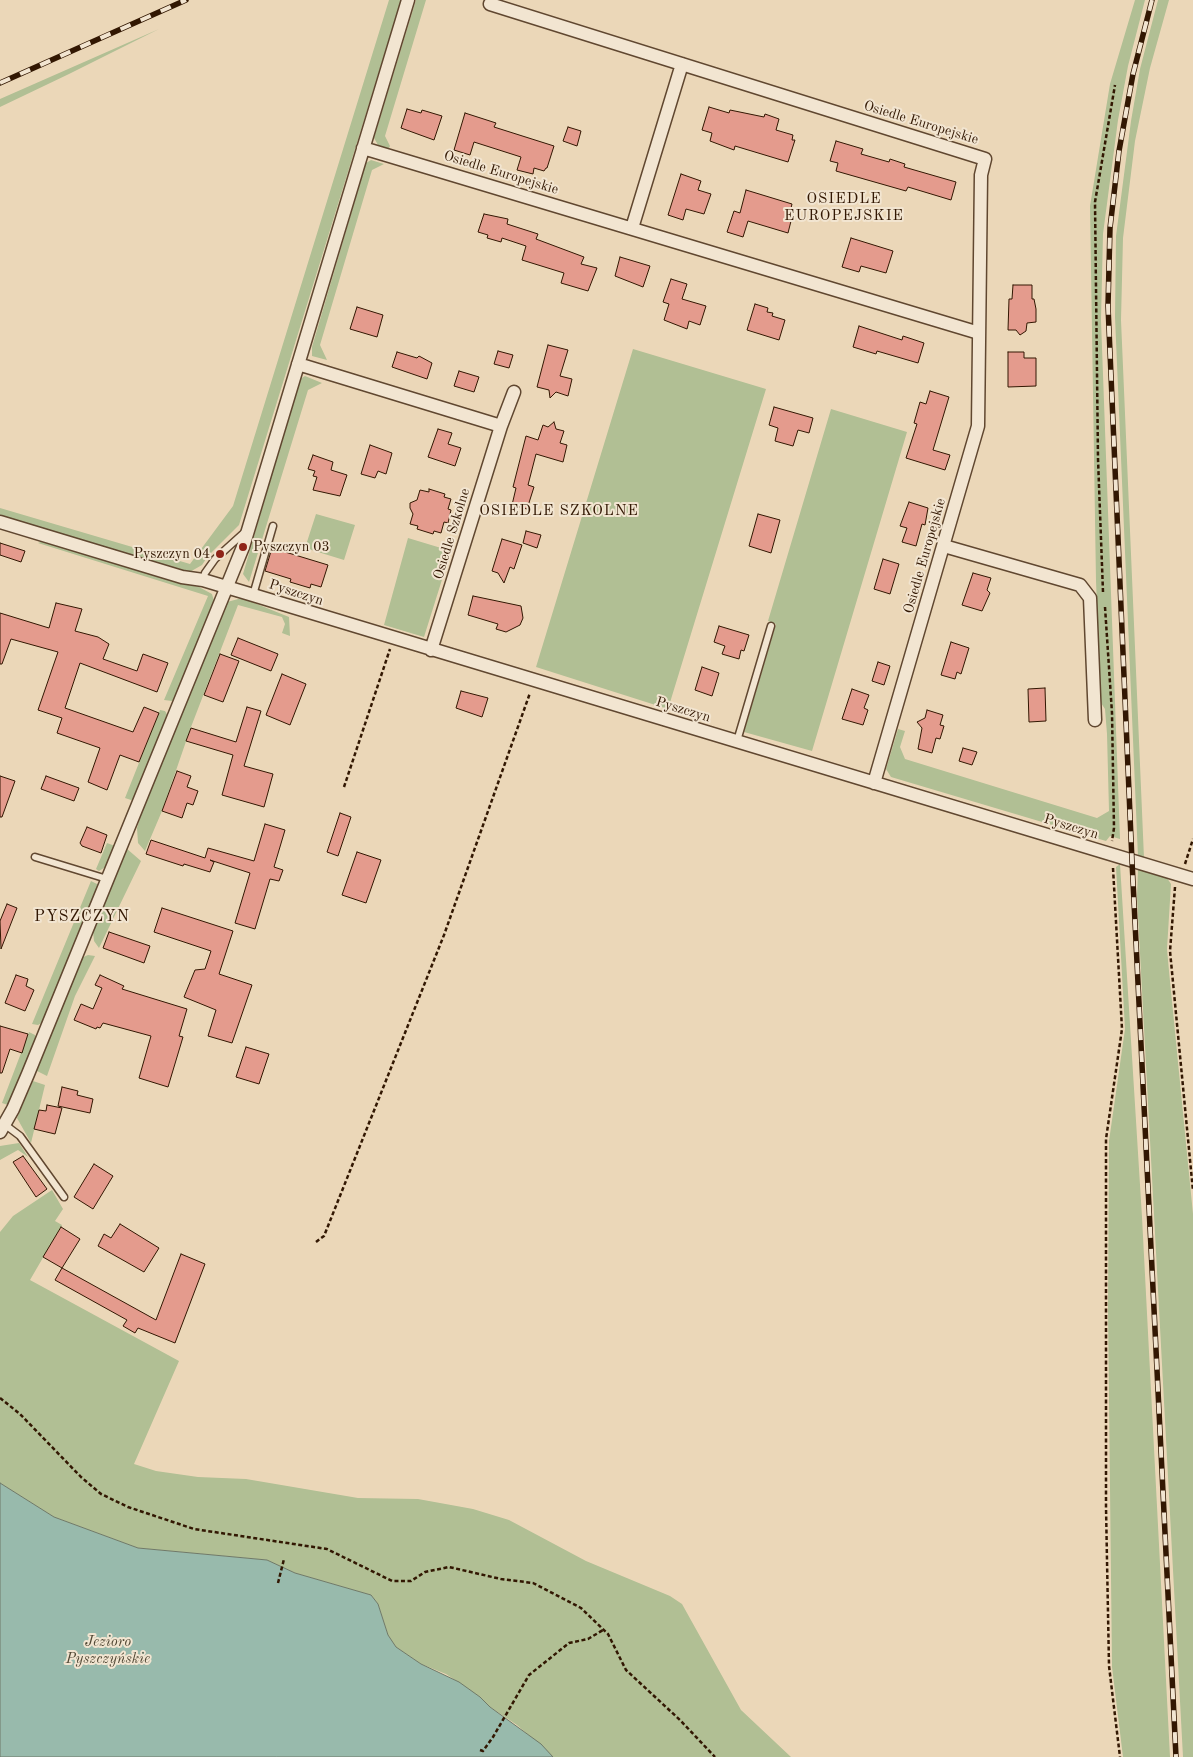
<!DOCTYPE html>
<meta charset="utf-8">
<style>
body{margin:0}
canvas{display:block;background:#ebd7b8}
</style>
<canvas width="1193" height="1757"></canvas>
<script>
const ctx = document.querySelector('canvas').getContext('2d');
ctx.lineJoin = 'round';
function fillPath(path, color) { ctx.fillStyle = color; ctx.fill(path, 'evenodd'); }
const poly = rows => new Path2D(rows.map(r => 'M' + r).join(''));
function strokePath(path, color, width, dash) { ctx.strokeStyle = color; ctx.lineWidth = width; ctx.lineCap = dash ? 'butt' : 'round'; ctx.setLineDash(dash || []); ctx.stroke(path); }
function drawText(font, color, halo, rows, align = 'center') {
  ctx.font = font + ' "Old Standard TT",serif'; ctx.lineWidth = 4; ctx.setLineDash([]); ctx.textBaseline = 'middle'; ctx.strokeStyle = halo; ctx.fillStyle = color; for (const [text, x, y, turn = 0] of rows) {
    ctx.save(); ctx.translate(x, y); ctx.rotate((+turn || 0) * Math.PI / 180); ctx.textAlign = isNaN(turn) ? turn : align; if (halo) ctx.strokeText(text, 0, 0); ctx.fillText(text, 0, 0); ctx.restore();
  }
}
const green = poly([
 [389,0,401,0,239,525,208,556,202,565,188,573,0,515,0,508,190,564,233,506],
 [416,0,426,0,385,136,390,146,388,150,378,145,374,138],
 [1135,0,1145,0,1128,66,1118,120,1103,234,1101,320,1120,839,1110,836,1106,841,891,777,886,769,898,729,905,731,900,747,905,759,1097,818,1109,811,1107,734,1105,709,1101,703,1096,581,1090,206,1110,84],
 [1158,0,1169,0,1150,68,1135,141,1123,238,1121,320,1144,858,1138,857,1115,317,1116,236,1131,121,1140,69],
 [159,29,69,74,0,107,0,99],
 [371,160,384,164,372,170,320,345,327,360,312,356,312,347,366,163],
 [633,349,766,389,668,709,536,667],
 [305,376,322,383,308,390,249,582,243,574,300,379],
 [831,409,907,432,812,751,744,732,776,624,768,621],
 [316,514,355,525,344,560,305,548],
 [408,538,451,551,424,637,384,625],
 [43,541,183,584,199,587,212,594,214,601,175,698,172,701,164,700,208,596,38,543],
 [242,598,289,617,290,636,282,633,285,624,282,617,238,605,191,727,162,811,145,851,138,843,137,828,142,811,227,602],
 [160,710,165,711,168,716,134,801,125,798],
 [107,843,115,846,107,866,99,871,96,869],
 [126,848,141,861,99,948,94,941,93,931],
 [1120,864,1142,1217,1170,1757,1123,1757,1112,1667,1108,1309,1109,1141,1125,1029,1116,867],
 [1138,869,1167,878,1171,884,1167,949,1169,971,1193,1214,1193,1757,1183,1757,1137,897],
 [91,881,99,885,43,1022,38,1025,32,1024],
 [88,955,95,956,75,996,47,1076,37,1071,38,1066,81,958],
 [29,1032,35,1035,36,1040,11,1103,8,1105,2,1103],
 [33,1081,45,1085,31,1143,17,1118],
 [19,1143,28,1157,18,1150,0,1160,0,1146],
 [52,1190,63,1209,55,1221,62,1225,30,1280,179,1361,134,1464,156,1471,198,1477,246,1479,358,1498,418,1499,473,1509,509,1520,586,1561,670,1596,682,1604,741,1710,791,1757,553,1757,517,1725,490,1707,480,1697,446,1674,421,1664,396,1647,388,1635,378,1604,371,1595,295,1573,267,1560,138,1548,54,1517,0,1483,0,1232,13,1216]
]);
const water = poly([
 [0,1483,54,1517,138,1548,267,1560,295,1573,371,1595,378,1604,388,1635,396,1647,421,1664,459,1682,480,1697,490,1707,541,1744,553,1757,0,1757,0,1483]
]);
const building = poly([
 [709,107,729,113,730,110,764,117,765,114,779,119,776,130,793,135,792,140,795,140,788,162,735,146,734,150,710,141,712,133,702,130,709,107],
 [407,109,421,113,422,110,442,116,434,140,401,128,407,109],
 [465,113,496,123,494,127,554,146,547,168,546,168,544,171,534,168,533,174,517,170,521,157,474,142,470,155,454,150,465,113],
 [568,127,581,131,577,146,563,141,568,127],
 [836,141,863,149,861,154,889,162,890,159,905,164,904,167,956,182,951,200,908,187,906,191,836,171,838,163,830,161,836,141],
 [681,174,701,181,698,190,711,194,704,214,686,209,683,220,668,215,681,174],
 [746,190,792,204,789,216,792,217,788,233,748,221,743,237,727,232,734,211,740,213,746,190],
 [484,214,508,219,507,224,538,234,536,239,584,257,581,264,597,268,588,291,561,283,564,273,522,260,526,246,502,238,501,242,487,238,488,235,478,232,484,214],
 [851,238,893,251,886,273,861,266,859,272,842,267,851,238],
 [620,257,650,266,643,287,615,276,620,257],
 [671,279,687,284,682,299,706,306,700,325,689,321,687,329,664,320,669,304,663,302,671,279],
 [1013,285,1032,285,1032,299,1034,299,1036,309,1036,322,1027,323,1026,331,1020,335,1016,330,1008,330,1009,299,1012,299,1013,285],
 [755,304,768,308,767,312,773,313,772,316,785,320,779,340,747,330,755,304],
 [357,307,383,315,377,337,350,329,357,307],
 [859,326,902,340,903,336,924,343,918,363,877,351,876,354,853,347,859,326],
 [548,345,568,350,560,376,572,379,568,396,556,392,550,398,549,390,537,387,548,345],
 [498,351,513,355,509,368,494,364,498,351],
 [397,352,417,358,419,356,432,363,427,379,392,367,397,352],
 [1008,352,1024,352,1024,358,1036,358,1036,386,1008,387,1008,352],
 [459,371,479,377,474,392,454,386,459,371],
 [930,391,949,397,933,450,950,455,945,470,906,458,917,424,914,423,920,402,926,404,930,391],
 [774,407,813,418,809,433,798,430,793,446,775,441,778,428,769,425,774,407],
 [554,422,556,429,564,431,560,443,567,445,563,462,536,454,528,485,534,487,527,509,512,505,516,488,513,487,526,436,538,440,543,425,548,427,554,422],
 [438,429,452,433,448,444,461,448,455,466,428,457,438,429],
 [370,445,392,453,386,474,378,471,375,478,361,474,370,445],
 [313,455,333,462,331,470,347,475,340,496,313,490,317,477,313,476,315,471,308,469,313,455],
 [429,489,445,494,444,497,451,499,448,509,451,510,448,523,444,522,441,533,434,531,433,534,417,529,418,526,410,524,413,514,410,508,410,503,417,500,420,490,429,492,429,489],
 [909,502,928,508,925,525,922,524,916,546,902,542,907,528,900,526,909,502],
 [758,514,780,520,771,553,749,546,758,514],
 [526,531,541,535,537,548,523,543,526,531],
 [502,539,522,545,514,569,510,567,504,583,498,573,492,571,502,539],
 [0,543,25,551,21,562,0,555,0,543],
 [272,548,328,565,321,587,311,584,310,588,290,582,291,579,265,571,272,548],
 [883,559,899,564,890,594,874,589,883,559],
 [973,573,991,578,987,590,990,593,982,611,962,605,973,573],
 [473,596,521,606,523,618,520,625,506,632,496,629,498,624,468,615,473,596],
 [56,603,82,609,75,631,98,637,109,644,103,659,137,671,143,654,168,663,157,692,80,663,65,708,133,732,144,707,159,713,139,762,120,755,107,790,88,782,100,748,57,733,62,718,38,710,58,652,11,639,2,664,0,664,0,613,49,628,56,603],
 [719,626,749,635,744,651,741,650,739,659,722,654,725,646,714,642,719,626],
 [238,638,278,654,271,671,231,655,238,638],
 [951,642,969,648,961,674,957,672,955,679,941,675,951,642],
 [220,654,239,661,223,702,204,695,220,654],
 [878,662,890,666,884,685,872,681,878,662],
 [702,667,719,673,712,696,695,690,702,667],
 [282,674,306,684,290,725,266,715,282,674],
 [1045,688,1046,721,1029,722,1028,689,1045,688],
 [852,689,869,695,864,708,868,710,863,725,842,719,852,689],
 [461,691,488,698,482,717,456,708,461,691],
 [247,707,261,711,244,766,273,774,264,807,222,795,233,755,186,741,191,728,236,742,247,707],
 [927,710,943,715,940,725,944,726,940,739,936,738,932,753,918,749,922,728,917,722,925,718,927,710],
 [963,748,977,752,972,765,959,761,963,748],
 [177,771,191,776,187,787,198,791,193,805,187,803,182,818,162,811,177,771],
 [0,776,15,781,2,817,0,817,0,776],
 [46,776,79,788,74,801,41,789,46,776],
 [340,813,351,817,338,856,327,852,340,813],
 [265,824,285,830,274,867,283,870,279,881,270,879,255,929,235,923,250,873,210,860,214,862,210,872,184,864,183,866,146,854,151,840,205,858,208,848,254,861,265,824],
 [87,827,107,835,101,853,82,846,80,843,87,827],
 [357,852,381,860,366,903,342,895,357,852],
 [7,904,17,908,1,949,0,921,7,904],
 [162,908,233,931,219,974,252,985,232,1043,208,1036,216,1010,184,997,195,970,205,969,211,951,154,932,162,908],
 [109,932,150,946,144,963,103,948,109,932],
 [16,975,28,979,26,986,34,990,25,1011,5,1003,16,975],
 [100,975,124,986,122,989,187,1009,179,1036,183,1037,168,1087,139,1078,151,1036,103,1023,100,1028,97,1027,96,1029,74,1020,81,1004,93,1009,102,988,95,985,100,975],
 [0,1026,28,1034,22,1053,10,1049,2,1073,0,1073,0,1026],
 [246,1047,269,1054,259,1084,236,1077,246,1047],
 [62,1087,78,1091,77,1095,93,1099,90,1113,58,1106,62,1087],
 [47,1105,62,1108,55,1134,34,1129,39,1110,46,1111,47,1105],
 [23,1156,47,1189,36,1197,13,1162,23,1156],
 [94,1164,113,1176,93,1209,74,1197,94,1164],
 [120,1224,159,1248,144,1272,98,1246,104,1234,111,1238,120,1224],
 [61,1227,80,1239,62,1268,43,1257,61,1227],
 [181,1254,205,1264,175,1343,138,1328,135,1333,123,1326,127,1320,55,1280,62,1268,156,1320,181,1254]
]);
const path = poly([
 [1103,592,1098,459,1095,202,1115,85],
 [1105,607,1112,713,1114,828,1112,841],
 [344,787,390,649],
 [1185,864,1193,839],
 [1113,868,1122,1029,1106,1139,1106,1507,1109,1666,1120,1757],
 [1175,887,1170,951,1193,1191],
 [316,1242,324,1236,444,935,530,693],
 [0,1398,20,1414,81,1477,101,1494,128,1507,194,1529,327,1549,392,1581,411,1581,425,1572,449,1567,501,1579,533,1583,581,1608,608,1634,626,1670,680,1720,715,1757],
 [278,1583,284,1559],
 [480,1750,483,1751,493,1737,529,1675,569,1643,588,1639,603,1630]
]);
const lane = poly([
 [203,580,205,573,215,559,246,531],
 [253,595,273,526],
 [737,741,771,626],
 [35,857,107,879],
 [4,1124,20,1136,64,1197]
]);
const street = poly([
 [490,4,985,159,981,175,978,426,874,783],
 [363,148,979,333],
 [632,228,682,64],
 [298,364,501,426],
 [0,522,182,577,203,580,253,595,1193,879],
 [944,546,1080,585,1090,598,1095,720],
 [431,650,501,426,514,392],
 [0,1132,13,1109,28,1074,243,547,408,0]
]);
const rail = poly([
 [1152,0,1133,74,1119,151,1110,228,1108,306,1132,861,1176,1757],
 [0,83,186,0]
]);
const markers = [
 [243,547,5,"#8f2418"],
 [220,554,5,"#8f2418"]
];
const streetNames = [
 ["Osiedle Europejskie",921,123,17],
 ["Osiedle Europejskie",501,173,17],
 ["Osiedle Szkolne",452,534,-73],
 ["Osiedle Europejskie",925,556,-74],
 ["Pyszczyn",296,593,18],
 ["Pyszczyn",683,710,17],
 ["Pyszczyn",1071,827,17]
];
const poiNames = [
 ["Pyszczyn 03",253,547],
 ["Pyszczyn 04",210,554,"right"]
];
const neighbourhoodNames = [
 ["OSIEDLE",844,199],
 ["EUROPEJSKIE",844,216],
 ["OSIEDLE SZKOLNE",559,511]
];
const waterNames = [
 ["Jezioro",108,1642],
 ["Pyszczyńskie",108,1659]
];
const quarterNames = [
 ["PYSZCZYN",82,917]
];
fillPath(green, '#b1bf94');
fillPath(water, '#98baac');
strokePath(water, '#6f7968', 1);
fillPath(building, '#e49b8d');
strokePath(building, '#321702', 1);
strokePath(lane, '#604730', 9);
strokePath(street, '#604730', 15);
strokePath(path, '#321702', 2.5, [4, 2.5]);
strokePath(lane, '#f2e5d1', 6);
strokePath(street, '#f2e5d1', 12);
strokePath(rail, '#321702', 5.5);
strokePath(rail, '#f2e5d1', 4, [11]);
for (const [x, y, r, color] of markers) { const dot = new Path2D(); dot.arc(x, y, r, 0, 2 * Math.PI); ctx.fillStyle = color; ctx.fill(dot); strokePath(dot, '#f2e5d1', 2); }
drawText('14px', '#321702', '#f2e5d1', streetNames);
drawText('14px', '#321702', '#f2e5d1', poiNames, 'left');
ctx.letterSpacing = '1px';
drawText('15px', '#321702', '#f2e5d1', neighbourhoodNames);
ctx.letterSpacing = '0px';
drawText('italic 15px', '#514835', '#f2e5d1', waterNames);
ctx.letterSpacing = '1px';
drawText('16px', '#321702', '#f2e5d1', quarterNames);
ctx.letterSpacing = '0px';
</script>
